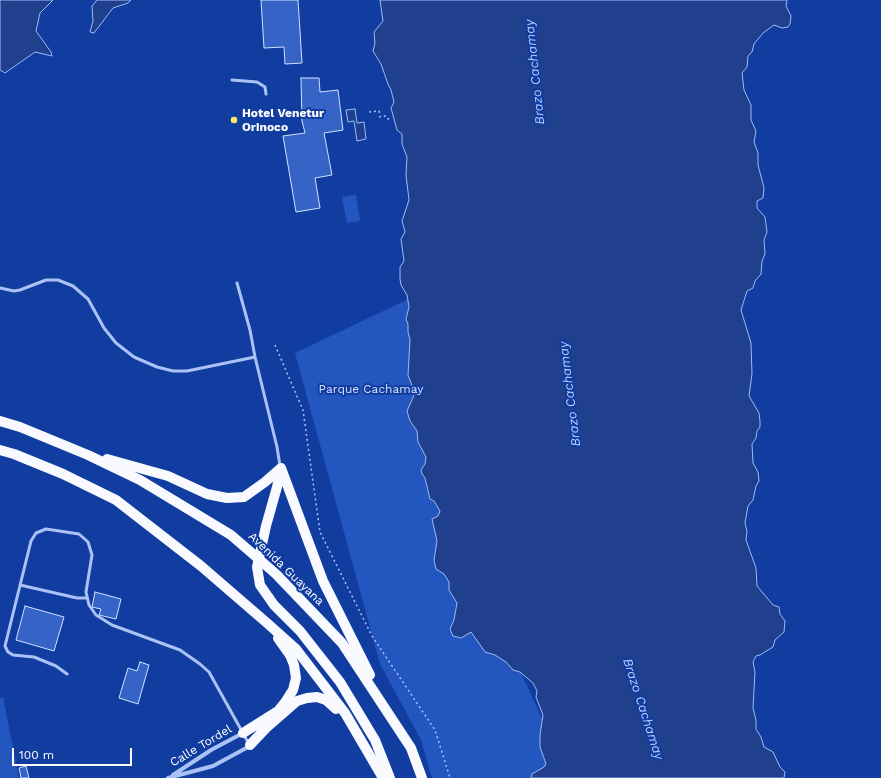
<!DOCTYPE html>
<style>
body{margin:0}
#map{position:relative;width:881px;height:778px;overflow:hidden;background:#113da1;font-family:"Work Sans",sans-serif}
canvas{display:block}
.scale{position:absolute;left:12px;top:748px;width:120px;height:18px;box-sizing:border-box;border:2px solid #fff;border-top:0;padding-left:5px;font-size:12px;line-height:14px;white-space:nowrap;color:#fff;-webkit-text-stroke:3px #113da1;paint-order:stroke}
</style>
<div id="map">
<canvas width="881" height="778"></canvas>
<div class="scale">100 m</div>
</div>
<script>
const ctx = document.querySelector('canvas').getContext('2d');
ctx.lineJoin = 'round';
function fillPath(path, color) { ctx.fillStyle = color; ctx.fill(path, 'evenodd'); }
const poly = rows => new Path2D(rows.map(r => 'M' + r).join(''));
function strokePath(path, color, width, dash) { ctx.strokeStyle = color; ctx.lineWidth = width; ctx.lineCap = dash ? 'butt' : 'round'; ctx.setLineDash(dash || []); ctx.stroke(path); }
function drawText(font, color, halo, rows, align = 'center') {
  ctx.font = font + ' "Work Sans",sans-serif'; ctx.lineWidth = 4; ctx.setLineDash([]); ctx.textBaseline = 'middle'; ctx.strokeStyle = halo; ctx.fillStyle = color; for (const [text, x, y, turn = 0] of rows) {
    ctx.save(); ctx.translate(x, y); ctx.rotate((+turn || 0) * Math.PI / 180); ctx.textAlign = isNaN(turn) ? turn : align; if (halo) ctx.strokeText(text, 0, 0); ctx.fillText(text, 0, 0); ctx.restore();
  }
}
const green = poly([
 [356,195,360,221,347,223,342,197],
 [421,293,461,541,559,756,561,778,432,778,421,740,380,664,295,353],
 [3,697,19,778,0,778,0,698]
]);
const water = poly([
 [0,0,53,0,40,13,36,31,51,52,52,56,35,52,5,73,0,70,0,0],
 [97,0,131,0,128,3,113,8,94,33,90,32,93,21,92,6,97,0],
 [380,0,787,0,786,6,791,16,790,24,788,27,782,28,774,25,763,33,754,44,752,52,748,56,747,67,742,73,744,90,751,105,751,120,756,131,754,142,758,153,758,165,764,188,763,198,757,201,757,208,765,217,767,232,764,240,765,254,762,261,761,274,755,281,753,288,747,291,741,310,751,343,752,374,749,396,759,413,760,421,760,427,757,431,756,438,752,444,753,463,758,472,759,481,756,486,753,500,748,506,745,523,747,531,746,540,756,568,757,586,773,605,779,607,780,614,785,621,784,632,775,640,773,647,760,655,756,656,753,662,755,672,753,708,756,720,756,729,761,737,764,747,773,752,780,767,785,772,784,778,531,778,532,774,544,767,546,764,540,747,540,735,543,715,536,697,537,691,533,683,520,672,513,670,506,662,495,655,485,652,471,632,461,638,453,636,450,629,454,620,457,603,449,590,449,582,444,574,436,569,434,560,437,541,432,519,438,516,440,511,434,501,430,499,425,478,422,474,421,470,425,464,426,457,418,442,417,431,410,421,407,411,415,393,408,375,410,340,408,332,408,324,406,319,409,307,407,295,401,285,400,279,400,267,404,261,401,239,405,232,402,221,409,200,406,175,407,157,402,144,402,134,397,130,391,108,394,102,391,90,388,84,381,64,373,51,375,43,374,32,383,21,380,0],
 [355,109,357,123,364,122,366,139,357,141,354,121,348,122,346,110,355,109]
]);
const building = poly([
 [261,0,298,0,302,63,285,64,284,47,264,48,261,0],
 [301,78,319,78,320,92,338,90,343,130,324,133,332,175,315,178,320,208,296,212,283,136,305,133,302,121,301,78],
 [95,592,121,599,116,619,99,615,101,609,92,607,95,592],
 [25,606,64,617,54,651,16,640,25,606],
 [140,662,149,665,138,704,119,698,128,668,137,671,140,662],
 [26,766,29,778,21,778,19,768,26,766]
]);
const path = poly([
 [369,112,379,111,380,117,386,116,388,119,392,118],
 [275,345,303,410,320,532,372,636,435,730,450,778]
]);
const lane = poly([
 [232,80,257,82,265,87,266,94],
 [237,283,250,330,255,357,277,447,280,466],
 [0,288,14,291,20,290,46,280,58,280,73,286,88,299,104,328,116,343,134,357,157,367,173,371,187,371,255,357],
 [20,585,77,598,87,598],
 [67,674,56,666,34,657,13,655,8,652,5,646,31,541,36,533,46,529,79,534,88,542,92,555,86,592,89,605,96,615,112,625,180,650,200,664,209,672,249,744]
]);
const street = poly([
 [173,775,211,750,243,733],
 [168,778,213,766,250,746]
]);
const primary = poly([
 [0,421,20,427,88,455,140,480,231,535,276,574,342,643,411,748,422,778],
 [0,450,14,454,63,474,116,500,201,566,267,623,296,649,345,713,383,778],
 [107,459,168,476,207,494,227,498,244,497,265,482,281,468],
 [281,468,277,487,266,526,257,567,260,585,274,605,300,631,340,682,375,740,390,778],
 [281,468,323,581,370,675],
 [243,733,278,711,286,701,293,690,296,678,294,665,290,655,278,638],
 [250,745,266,728,297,701,307,698,317,697,326,700,336,709]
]);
const markers = [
 [234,120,4,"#ffe86e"]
];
const poiNames = [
 ["Hotel Venetur",242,113],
 ["Orinoco",242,127]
];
const parkNames = [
 ["Parque Cachamay",371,389]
];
const streetNames = [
 ["Avenida Guayana",286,569,44],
 ["Calle Tordel",201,746,-31]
];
const waterNames = [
 ["Brazo Cachamay",535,72,-96],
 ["Brazo Cachamay",570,394,-97],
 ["Brazo Cachamay",643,709,72]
];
fillPath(green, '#2456bf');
fillPath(water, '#203f8c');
strokePath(water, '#9cbbf8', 1);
fillPath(building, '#3563c6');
strokePath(building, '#d3e1fe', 1);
strokePath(path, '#aac2f5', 1.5, [2, 3]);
strokePath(lane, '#aac2f5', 3);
strokePath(street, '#aac2f5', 4);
strokePath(primary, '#f8faff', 10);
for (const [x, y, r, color] of markers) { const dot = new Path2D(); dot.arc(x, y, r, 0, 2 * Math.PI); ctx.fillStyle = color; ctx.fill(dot); strokePath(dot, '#113da1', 1.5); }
drawText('bold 12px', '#fff', '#113da1', poiNames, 'left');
drawText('12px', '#d3e1fe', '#113da1', parkNames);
drawText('12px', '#fff', '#113da1', streetNames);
drawText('italic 13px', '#b7cdfb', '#113da1', waterNames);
</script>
